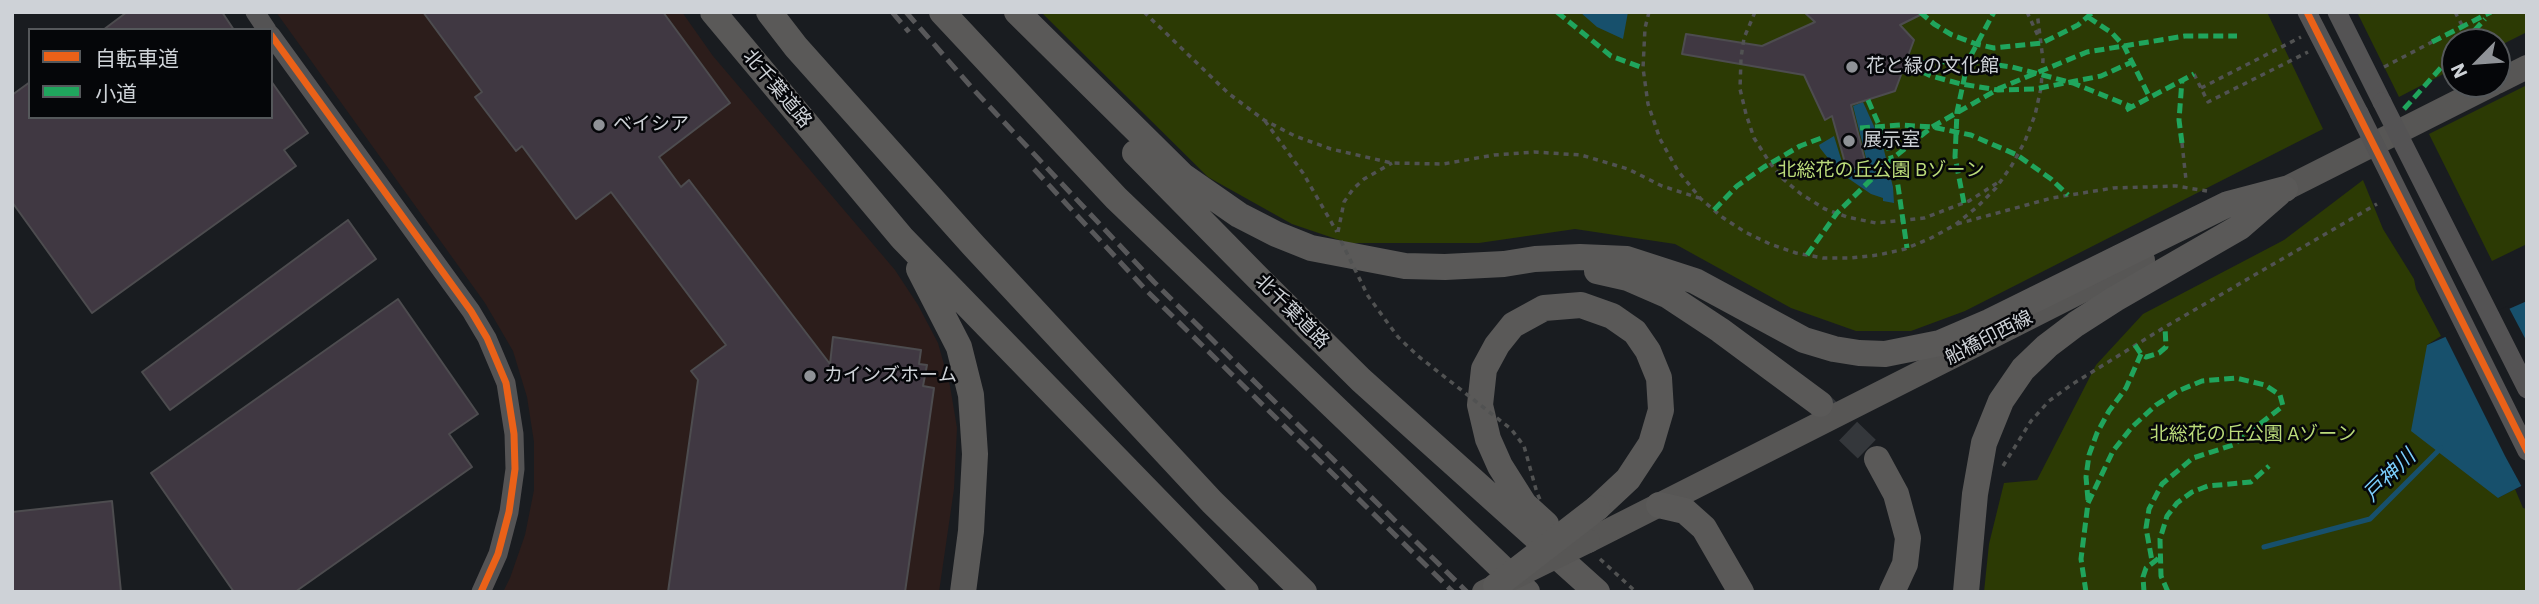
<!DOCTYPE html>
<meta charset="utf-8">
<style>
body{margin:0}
#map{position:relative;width:2539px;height:604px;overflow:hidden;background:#191c20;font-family:"IBM Plex Sans","Noto Sans JP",sans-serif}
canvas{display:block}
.frame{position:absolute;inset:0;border:14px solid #ced2d7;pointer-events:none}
.legend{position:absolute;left:28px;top:28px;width:245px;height:91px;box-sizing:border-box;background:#050609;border:2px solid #55585b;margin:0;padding:9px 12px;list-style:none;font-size:21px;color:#ced2d7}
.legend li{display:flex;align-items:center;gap:14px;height:35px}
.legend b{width:35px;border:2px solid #55585b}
.north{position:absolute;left:2441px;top:28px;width:70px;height:70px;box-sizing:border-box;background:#050609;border:2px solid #55585b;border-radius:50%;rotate:245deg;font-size:19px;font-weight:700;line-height:28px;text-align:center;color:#ced2d7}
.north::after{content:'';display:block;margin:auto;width:24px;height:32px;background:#8f9297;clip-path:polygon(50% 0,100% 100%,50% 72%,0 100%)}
</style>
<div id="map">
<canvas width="2539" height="604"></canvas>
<div class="frame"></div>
<ul class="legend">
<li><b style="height:9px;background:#ea6118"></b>自転車道</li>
<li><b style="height:9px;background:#20a55d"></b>小道</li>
</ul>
<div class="north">N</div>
</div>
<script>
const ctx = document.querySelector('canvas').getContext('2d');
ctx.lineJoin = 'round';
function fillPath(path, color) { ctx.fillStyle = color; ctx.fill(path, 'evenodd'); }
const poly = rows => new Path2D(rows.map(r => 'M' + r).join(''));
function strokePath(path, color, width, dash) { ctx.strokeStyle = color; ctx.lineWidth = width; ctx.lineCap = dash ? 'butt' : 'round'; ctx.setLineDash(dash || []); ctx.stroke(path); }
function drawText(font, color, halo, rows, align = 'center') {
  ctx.font = font + ' "IBM Plex Sans","Noto Sans JP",sans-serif'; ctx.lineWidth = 5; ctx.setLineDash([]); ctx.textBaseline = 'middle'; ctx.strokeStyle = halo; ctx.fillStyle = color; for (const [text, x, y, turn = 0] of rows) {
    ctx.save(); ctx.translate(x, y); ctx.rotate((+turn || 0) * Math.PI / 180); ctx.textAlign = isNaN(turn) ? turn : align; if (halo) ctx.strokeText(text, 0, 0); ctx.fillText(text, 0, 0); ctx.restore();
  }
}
const commercial = poly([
 [276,12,682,12,713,56,895,270,918,305,938,343,950,386,957,428,954,489,939,592,503,592,510,578,525,535,534,490,534,442,527,397,513,351,485,303]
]);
const green = poly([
 [1041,12,2267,12,2323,129,1965,311,1911,331,1856,331,1791,308,1675,244,1575,229,1479,243,1348,243,1292,224,1208,177],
 [2357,12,2527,12,2527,32,2497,47,2497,42,2455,42,2455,68,2399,97],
 [2527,85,2527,244,2492,261,2429,134],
 [2363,180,2383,229,2414,279,2416,289,2441,336,2427,345,2498,498,2515,489,2523,508,2527,509,2527,592,1984,592,1989,544,2004,483,2037,480,2096,365,2143,314,2284,240]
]);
const water = poly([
 [1580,12,1628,12,1623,39,1597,27],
 [1863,102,1883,146,1893,187,1894,203,1883,201,1883,198,1871,194,1839,172,1820,148,1819,145,1834,136,1845,172,1868,166,1853,106],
 [2527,301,2527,483,2498,498,2411,431,2427,345]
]);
const pier = poly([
 [2508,306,2527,342,2527,487,2523,489,2505,456,2444,334]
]);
const stream = poly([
 [2264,547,2370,519,2441,448]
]);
const building = poly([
 [127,12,222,12,234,30,103,30,127,12],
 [423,12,663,12,730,103,659,157,681,187,689,180,830,364,833,337,921,350,919,364,927,365,923,386,934,388,905,592,668,592,698,380,691,371,726,345,611,192,576,219,522,146,516,151,475,97,482,92,423,12],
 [1804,12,1926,12,1900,25,1914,40,1895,91,1851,105,1866,165,1847,170,1832,116,1825,120,1804,75,1682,54,1686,34,1762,46,1815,22,1804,12],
 [271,81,308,133,284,150,296,166,92,313,12,202,12,95,30,82,30,117,271,117,271,81],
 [348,220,376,259,170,410,142,372,348,220],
 [398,299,478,414,449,434,472,467,295,592,234,592,151,473,398,299],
 [112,501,121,592,12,592,12,512,112,501]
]);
const trunkTunnel = poly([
 [1820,404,1877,459]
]);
const path = poly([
 [1144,12,1228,93,1264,120,1295,136,1331,149,1392,163,1443,164,1494,155,1534,152,1581,155,1628,169,1662,186,1699,198],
 [1649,12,1645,28,1643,68,1648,104,1660,139,1678,171,1701,199,1722,217,1745,232,1770,244,1796,253,1823,258,1851,258,1878,255,1905,249,1931,238,1955,225,1977,207,1996,188,2012,165,2025,141,2035,115,2041,88,2043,60,2037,12],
 [1755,12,1744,38,1741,58,1740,89,1746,114,1754,138,1770,163,1783,179,1801,194,1825,209,1847,217,1876,223,1924,218,1969,201,1997,183],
 [2027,12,2039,38],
 [2455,12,2463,27],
 [2384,67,2432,42],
 [2194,74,2208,102,2308,52],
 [2201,88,2301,37],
 [1265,121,1303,173,1337,232],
 [2182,143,2186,180],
 [1957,224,2052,198,2113,188,2176,186,2207,191],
 [1338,232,1344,202,1353,189,1364,179,1392,163],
 [2003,466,2031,421,2049,401,2071,385,2165,327,2377,204],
 [1600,559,1636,592]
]);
const tertiary = poly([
 [255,12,267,30],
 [2307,12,2359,113],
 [2337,12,2382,102],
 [271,35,471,311,487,338,506,383,514,434,515,469,509,512,498,554,481,592]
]);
const primary = poly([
 [2497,82,2527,67],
 [2267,198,2493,84],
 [1588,541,2143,260]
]);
const trunk = poly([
 [713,12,902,238,1246,592],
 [769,12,796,47,973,245,1212,502,1304,592],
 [942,12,1116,198,1527,592],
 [1017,12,1183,176,1239,215,1276,234,1311,248,1405,266,1445,267,1504,264,1535,259,1580,257,1627,259,1695,281,1804,340,1834,349,1859,353,1885,354,1940,343,1989,322,2228,204,2285,189],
 [1135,153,1257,277,1361,380,1597,592],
 [919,269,959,347,971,395,975,454,971,531,963,592],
 [1597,271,1628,278,1667,295,1720,330,1820,404],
 [1877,459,1896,494,1908,538,1905,564,1892,592],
 [1659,505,1685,511,1704,528,1741,592],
 [1546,524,1524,504,1500,466,1488,439,1480,405,1484,369,1497,345,1513,325,1544,308,1581,305,1612,316,1635,332,1648,351,1659,378,1661,410,1651,444,1628,479,1597,508],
 [1966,592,1975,494,1984,443,2001,401,2023,369,2047,346,2076,324,2115,299,2240,227,2278,194]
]);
const rail = poly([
 [892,12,909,32],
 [906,12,973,89,1154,282,1467,592],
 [1034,169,1147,291,1453,592]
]);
const pathBridge = poly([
 [1341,241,1368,296,1398,337,1418,356,1511,429,1524,446,1537,493,1542,504]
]);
const tertiaryBridge = poly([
 [2382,102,2527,389],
 [2359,113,2527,451]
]);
const primaryBridge = poly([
 [1484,592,1588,541]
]);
const trunkBridge = poly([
 [1496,586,1597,508]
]);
const quiet = poly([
 [1557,12,1611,56,1643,68],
 [1920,12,1934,24,1952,35,1976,44,1994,48,2042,43,2078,25,2093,12],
 [2088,17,2112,33,2124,46,2150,98],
 [2432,42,2491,12],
 [2464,42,2485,19],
 [1908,63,1968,61,2012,67,2073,83,2132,107],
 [1908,65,1931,76,1961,84,1998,90,2035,89,2101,76,2132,62],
 [1868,100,1887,143,1897,179,1907,248],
 [2404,109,2455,52],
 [2126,110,2194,74],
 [1860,128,1900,125,1932,127,1971,135,2017,155,2051,179,2068,195],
 [2182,143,2179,120,2182,80],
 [1964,203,1955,157,1957,112,1968,61,1994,12],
 [1714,210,1737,186,1764,167,1800,146,1824,137],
 [1807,255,1837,213,1892,159,1932,127,2000,88,2087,52,2185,36,2237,36],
 [2135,345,2141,354,2146,357,2159,353,2166,347,2165,327],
 [2088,500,2086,477,2089,455,2097,433,2109,411,2126,388,2141,354],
 [2086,592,2081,559,2088,503,2113,451,2132,427,2156,405,2178,391,2202,381,2236,378,2265,385,2280,395,2283,406,2233,445,2193,458,2162,484,2149,509,2146,528,2152,561],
 [2144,592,2143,577,2146,568,2159,558],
 [2168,592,2161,576,2160,539,2167,516,2177,503,2192,492,2208,486,2251,482,2269,466]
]);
const cycleway = poly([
 [2307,12,2527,451],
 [271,35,471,311,487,338,506,383,514,434,515,469,509,512,498,554,481,592]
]);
const markers = [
 [1852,67,7,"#8f9297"],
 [599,125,7,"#8f9297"],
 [1849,141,7,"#8f9297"],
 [810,376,7,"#8f9297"]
];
const poiNames = [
 ["花と緑の文化館",1866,67],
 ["ベイシア",613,125],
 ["展示室",1863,141],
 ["カインズホーム",824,376]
];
const streetNames = [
 ["北千葉道路",777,89,50],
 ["北千葉道路",1292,312,45],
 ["船橋印西線",1989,338,-27]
];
const parkNames = [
 ["北総花の丘公園 Bゾーン",1881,171],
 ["北総花の丘公園 Aゾーン",2253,435]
];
const waterNames = [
 ["戸神川",2390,476,-45]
];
fillPath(commercial, '#2c1d1b');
fillPath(green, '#2c3a04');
fillPath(water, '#17506c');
fillPath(pier, '#191c20');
strokePath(stream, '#17506c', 5);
fillPath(building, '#403842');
strokePath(building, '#4d4c4f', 2);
strokePath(trunkTunnel, '#34373b', 26, [26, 13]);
strokePath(path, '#515252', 3.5, [5, 5]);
strokePath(tertiary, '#545354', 19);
strokePath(primary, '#575655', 24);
strokePath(trunk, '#5a5958', 26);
strokePath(rail, '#58585a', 5, [14, 7]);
strokePath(pathBridge, '#515252', 3.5, [5, 5]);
strokePath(tertiaryBridge, '#545354', 19);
strokePath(primaryBridge, '#575655', 24);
strokePath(trunkBridge, '#5a5958', 26);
strokePath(quiet, '#20a55d', 5, [10, 5]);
strokePath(cycleway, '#ea6118', 7);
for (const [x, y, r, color] of markers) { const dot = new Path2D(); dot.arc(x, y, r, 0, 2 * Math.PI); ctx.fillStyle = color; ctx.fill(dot); strokePath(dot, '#050609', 2.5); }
drawText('19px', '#ced2d7', '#050609', poiNames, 'left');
drawText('19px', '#ced2d7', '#050609', streetNames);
drawText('19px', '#bbdb7a', '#050609', parkNames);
drawText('italic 21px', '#7bcdfb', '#050609', waterNames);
</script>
